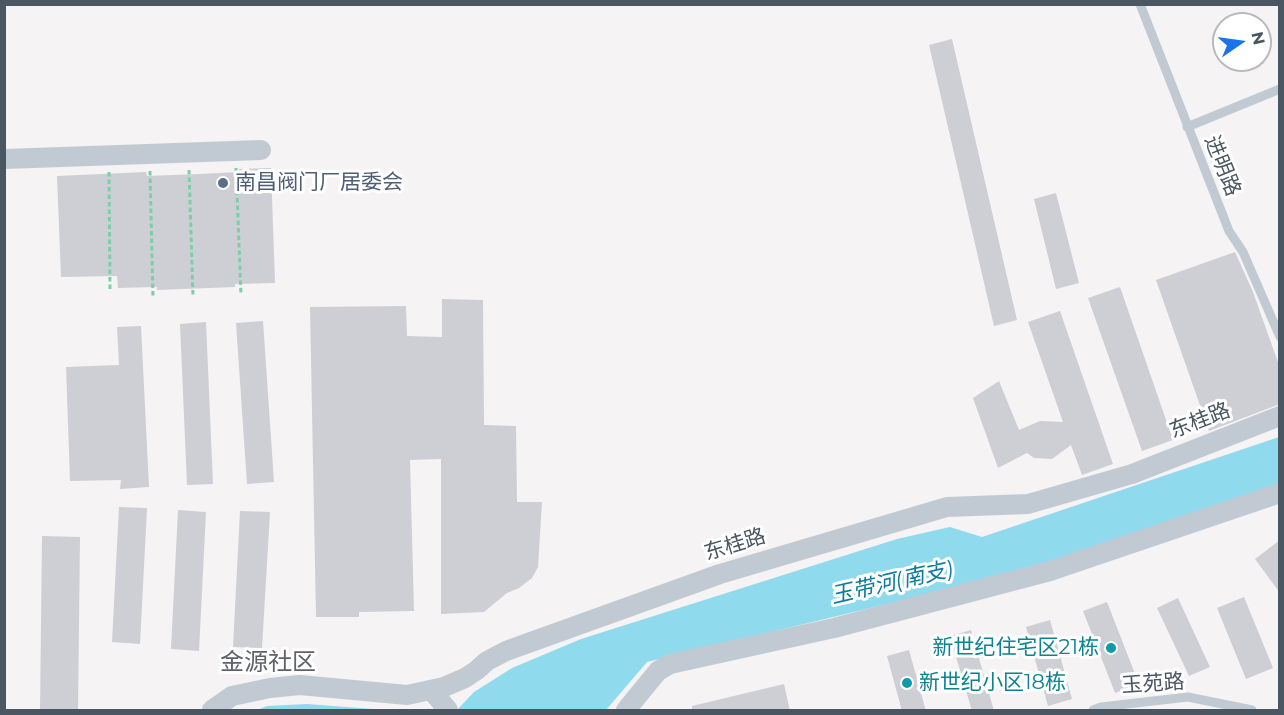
<!DOCTYPE html>
<meta charset="utf-8">
<style>
body{margin:0}
#map{position:relative;width:1284px;height:715px;overflow:hidden;background:#f5f3f3;font-family:Montserrat,sans-serif}
canvas{display:block}
.frame{position:absolute;inset:0;border:6px solid #4a5661;pointer-events:none}
.north{position:absolute;left:1212px;top:12px;width:60px;height:60px;box-sizing:border-box;background:#fff;border:2px solid #b7bbc0;border-radius:50%;rotate:77deg;font-size:16px;font-weight:700;line-height:24px;text-align:center;color:#4a5661}
.north::after{content:'';display:block;margin:auto;width:21px;height:27px;background:#1a73e8;clip-path:polygon(50% 0,100% 100%,50% 72%,0 100%)}
</style>
<div id="map">
<canvas width="1284" height="715"></canvas>
<div class="frame"></div>
<div class="north">N</div>
</div>
<script>
const ctx = document.querySelector('canvas').getContext('2d');
ctx.lineJoin = 'round';
function fillPath(path, color) { ctx.fillStyle = color; ctx.fill(path, 'evenodd'); }
const poly = rows => new Path2D(rows.map(r => 'M' + r).join(''));
function strokePath(path, color, width, dash) { ctx.strokeStyle = color; ctx.lineWidth = width; ctx.lineCap = dash ? 'butt' : 'round'; ctx.setLineDash(dash || []); ctx.stroke(path); }
function drawText(font, color, halo, rows, align = 'center') {
  ctx.font = font + ' Montserrat,"Noto Sans SC",sans-serif'; ctx.lineWidth = 6; ctx.setLineDash([]); ctx.textBaseline = 'middle'; ctx.strokeStyle = halo; ctx.fillStyle = color; for (const [text, x, y, turn = 0] of rows) {
    ctx.save(); ctx.translate(x, y); ctx.rotate((+turn || 0) * Math.PI / 180); ctx.textAlign = isNaN(turn) ? turn : align; if (halo) ctx.strokeText(text, 0, 0); ctx.fillText(text, 0, 0); ctx.restore();
  }
}
const water = poly([
 [1279,437,1279,487,1094,554,647,662,606,710,457,710,474,692,512,668,581,639,897,539,950,527,982,537],
 [307,704,386,710,257,710,267,706]
]);
const building = poly([
 [952,39,1017,320,994,326,929,45],
 [271,168,275,283,235,284,235,287,157,290,157,287,118,288,117,276,61,277,57,176,146,172,147,176,199,174,239,172,239,169],
 [1056,193,1079,283,1056,289,1034,199],
 [1235,252,1253,292,1280,368,1280,404,1209,431,1156,280],
 [1120,287,1173,440,1142,451,1088,298],
 [442,299,483,300,484,425,516,426,517,502,542,502,538,567,532,578,519,588,507,593,484,612,441,614,441,459,410,460,414,611,359,612,359,617,316,617,310,307,406,306,407,336,442,337],
 [1060,311,1113,464,1082,475,1071,445,1052,459,1034,458,1027,453,998,468,973,398,999,381,1019,430,1040,421,1063,422,1028,322],
 [263,321,274,482,247,484,236,323],
 [206,322,213,484,187,485,180,324],
 [141,326,149,487,120,489,121,480,70,481,66,367,119,365,117,327],
 [119,507,147,508,140,644,112,642],
 [178,510,206,512,199,651,171,649],
 [240,511,270,512,262,648,233,647],
 [42,536,80,537,78,711,40,711],
 [1280,540,1280,593,1255,559],
 [1244,597,1273,668,1246,679,1217,608],
 [1178,598,1210,667,1189,676,1157,608],
 [1107,602,1139,684,1115,693,1083,611],
 [1050,620,1072,699,1048,706,1026,627],
 [971,630,994,711,972,711,950,636],
 [909,650,926,711,902,711,887,656],
 [784,684,790,711,692,711,692,706]
]);
const path = poly([
 [236,168,241,295],
 [189,170,193,297],
 [150,171,153,298],
 [109,172,110,290]
]);
const service = poly([
 [1140,4,1229,231,1243,252,1280,337],
 [1187,127,1280,89],
 [1093,710,1101,707,1188,697,1252,710]
]);
const minor = poly([
 [4,159,261,150],
 [431,690,448,710],
 [212,710,232,696,270,688,300,685,407,695,444,687,465,678,477,670,487,661,506,651,720,574,947,507,1028,504,1132,474,1280,416],
 [626,710,658,671,670,664,834,628,1050,571,1280,493]
]);
const markers = [
 [223,183,6,"#5c6f8a"],
 [1111,648,6,"#0f9aa8"],
 [907,683,6,"#0f9aa8"]
];
const streetNames = [
 ["进明路",1222,166,68],
 ["东桂路",1200,421,-21],
 ["东桂路",735,545,-17],
 ["玉苑路",1153,684,-4]
];
const serviceNames = [
 ["南昌阀门厂居委会",235,183]
];
const cultureNames = [
 ["新世纪住宅区21栋",1099,648],
 ["新世纪小区18栋",919,683,"left"]
];
const waterNames = [
 ["玉带河(南支)",892,583,-13]
];
const quarterNames = [
 ["金源社区",268,663]
];
fillPath(water, '#90daee');
fillPath(building, '#cdcfd5');
strokePath(path, '#7ad0a6', 3, [4.5, 3]);
strokePath(service, '#c1cad2', 9);
strokePath(minor, '#c1cad2', 20);
for (const [x, y, r, color] of markers) { const dot = new Path2D(); dot.arc(x, y, r, 0, 2 * Math.PI); ctx.fillStyle = color; ctx.fill(dot); strokePath(dot, '#fff', 2); }
drawText('21px', '#4a5661', '#fff', streetNames);
drawText('21px', '#4e5e75', '#fff', serviceNames, 'left');
drawText('21px', '#0d838f', '#fff', cultureNames, 'right');
drawText('italic 22px', '#0c7c9b', '#fff', waterNames);
drawText('24px', '#5f6368', '#fff', quarterNames);
</script>
